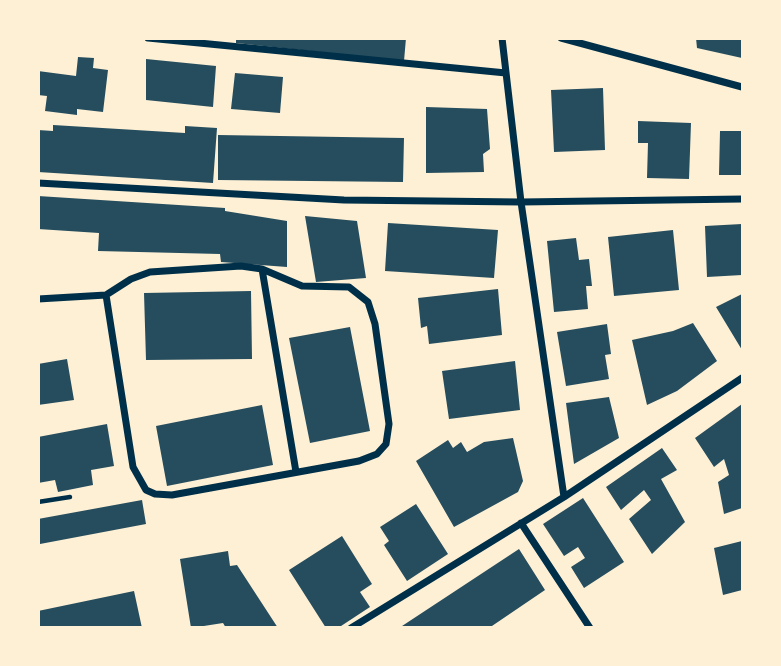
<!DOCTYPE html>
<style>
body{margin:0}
#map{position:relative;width:781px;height:666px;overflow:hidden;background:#fdf0d5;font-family:Roboto,sans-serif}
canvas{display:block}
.frame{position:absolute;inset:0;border:40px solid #fdf0d5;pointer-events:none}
</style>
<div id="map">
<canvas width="781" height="666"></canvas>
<div class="frame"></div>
</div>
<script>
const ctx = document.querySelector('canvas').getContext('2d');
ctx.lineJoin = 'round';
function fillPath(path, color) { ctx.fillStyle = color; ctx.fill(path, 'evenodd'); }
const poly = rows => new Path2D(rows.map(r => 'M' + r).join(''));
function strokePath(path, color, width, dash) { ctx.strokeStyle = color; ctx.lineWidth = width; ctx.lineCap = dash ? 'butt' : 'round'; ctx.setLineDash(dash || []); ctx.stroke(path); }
const building = poly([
 [236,38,406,38,404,61,236,43],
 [696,38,742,38,742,58,697,48],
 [78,57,94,58,93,68,108,70,103,112,77,109,77,115,45,111,47,96,38,95,38,71,76,76],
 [146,59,216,66,213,107,146,100],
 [235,73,283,77,280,113,231,109],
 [603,88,605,150,554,152,551,90],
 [426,107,487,109,490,149,483,154,484,172,426,173],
 [638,121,691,123,689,179,647,178,648,143,638,143],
 [53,125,185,133,185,126,217,128,213,183,38,172,38,130,53,131],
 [720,131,742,131,742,175,719,175],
 [218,135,404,138,403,182,218,180],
 [38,196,225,208,225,211,287,221,287,267,221,262,220,254,98,251,99,233,38,229],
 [305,216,357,221,366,278,316,282],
 [388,223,498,230,494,278,385,271],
 [742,224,742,275,707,277,705,226],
 [673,230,679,290,614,296,608,237],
 [576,238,579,260,589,259,592,286,586,286,588,309,554,312,547,241],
 [498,289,502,335,429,344,427,326,421,328,418,298],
 [251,291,252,359,146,360,144,293],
 [742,294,742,350,716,307],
 [693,323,717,361,677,391,647,405,632,340,673,331],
 [607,324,611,354,605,355,609,379,566,386,557,332],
 [350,327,370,431,310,443,289,338],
 [67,359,74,400,38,405,38,364],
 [515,361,520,410,449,419,442,371],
 [609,397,619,438,574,464,566,403],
 [742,404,742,508,724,514,718,482,729,475,724,459,714,467,695,438],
 [262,405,273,465,167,486,156,426],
 [107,424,114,466,91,470,93,485,58,492,55,480,38,483,38,437],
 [513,438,523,481,518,492,454,527,416,461,448,440,453,448,461,442,467,452,484,442],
 [662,448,677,470,661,479,685,522,652,554,629,519,651,500,644,490,621,510,606,487],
 [583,498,624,562,584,588,571,567,585,558,578,547,564,556,543,524],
 [142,500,146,524,40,544,38,519],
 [416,504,448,554,407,581,384,545,389,541,380,527],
 [342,536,372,584,360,592,370,607,338,628,326,628,289,570],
 [742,541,742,590,723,595,714,548],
 [519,549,545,590,489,628,399,628],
 [228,551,230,566,237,565,278,628,226,628,223,623,191,628,180,559],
 [134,591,142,628,38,628,38,611]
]);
const path = poly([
 [38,502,70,497]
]);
const minor = poly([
 [148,38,506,73],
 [502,38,521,202,564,497],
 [561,38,742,87],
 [38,183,344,200,521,202,742,199],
 [262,269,296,472],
 [38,299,106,295,131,279,150,272,241,266,262,269,302,286,349,287,368,302,375,324,389,424,386,444,377,454,359,461,172,495,155,494,146,490,133,467,106,295],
 [521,523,590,628],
 [351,628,564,497,742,378]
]);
fillPath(building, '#264d5e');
strokePath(path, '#003049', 4.5);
strokePath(minor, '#003049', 7);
</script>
